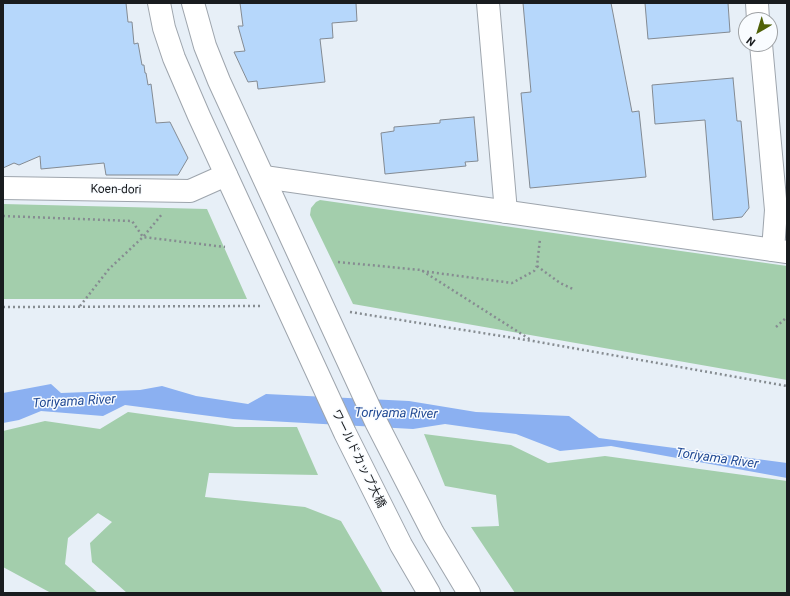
<!DOCTYPE html>
<meta charset="utf-8">
<style>
body{margin:0}
#map{position:relative;width:790px;height:596px;overflow:hidden;background:#e7eff7;font-family:Roboto,sans-serif}
canvas{display:block}
.frame{position:absolute;inset:0;border:4px solid #191c1f;pointer-events:none}
.north{position:absolute;left:738px;top:12px;width:40px;height:40px;box-sizing:border-box;background:#f9fcff;border:1px solid #9fa2a5;border-radius:50%;rotate:218deg;font-size:11px;font-weight:700;line-height:16px;text-align:center;color:#191c1f}
.north::after{content:'';display:block;margin:auto;width:14px;height:18px;background:#4f6108;clip-path:polygon(50% 0,100% 100%,50% 72%,0 100%)}
</style>
<div id="map">
<canvas width="790" height="596"></canvas>
<div class="frame"></div>
<div class="north">N</div>
</div>
<script>
const ctx = document.querySelector('canvas').getContext('2d');
ctx.lineJoin = 'round';
function fillPath(path, color) { ctx.fillStyle = color; ctx.fill(path, 'evenodd'); }
const poly = rows => new Path2D(rows.map(r => 'M' + r).join(''));
function strokePath(path, color, width, dash) { ctx.strokeStyle = color; ctx.lineWidth = width; ctx.lineCap = dash ? 'butt' : 'round'; ctx.setLineDash(dash || []); ctx.stroke(path); }
function drawText(font, color, halo, rows, align = 'center') {
  ctx.font = font + ' Roboto,"Noto Sans JP",sans-serif'; ctx.lineWidth = 3; ctx.setLineDash([]); ctx.textBaseline = 'middle'; ctx.strokeStyle = halo; ctx.fillStyle = color; for (const [text, x, y, turn = 0] of rows) {
    ctx.save(); ctx.translate(x, y); ctx.rotate((+turn || 0) * Math.PI / 180); ctx.textAlign = isNaN(turn) ? turn : align; if (halo) ctx.strokeText(text, 0, 0); ctx.fillText(text, 0, 0); ctx.restore();
  }
}
const green = poly([
 [320,200,787,266,787,380,353,304,310,215,311,208,316,202],
 [3,204,207,209,247,299,3,299],
 [128,412,235,427,297,427,318,475,209,473,205,497,305,507,341,521,383,593,127,593,92,562,90,543,112,522,98,513,68,538,65,564,98,593,51,593,3,567,3,431,45,421,100,429],
 [424,434,511,445,548,463,605,456,787,481,787,593,515,593,471,527,499,526,496,495,445,486]
]);
const water = poly([
 [51,384,61,393,140,390,162,386,196,396,248,404,266,394,409,401,476,412,569,416,599,438,787,463,787,478,611,446,560,451,516,434,445,424,413,429,233,419,125,405,103,416,41,411,19,420,3,423,3,393]
]);
const building = poly([
 [3,3,126,3,128,22,132,22,134,44,138,43,142,65,144,65,145,73,146,73,148,85,151,84,156,123,170,122,188,158,178,175,106,175,104,163,41,169,40,156,19,165,14,163,3,168,3,3],
 [240,3,356,3,357,21,332,23,333,38,320,39,325,82,258,89,257,81,248,82,234,52,245,51,238,26,243,26,240,3],
 [523,3,611,3,632,112,639,111,646,177,530,188,521,93,531,92,523,3],
 [645,3,728,3,730,32,648,39,645,3],
 [733,78,737,121,741,121,749,208,742,217,713,220,705,120,655,124,652,85,733,78],
 [474,117,478,161,465,162,466,166,385,174,381,133,394,131,394,127,440,123,440,120,474,117]
]);
const path = poly([
 [3,216,132,221,143,237,225,247],
 [338,262,421,270,531,340],
 [537,266,560,283,573,289],
 [422,271,512,283,534,271,537,266,540,239],
 [80,306,109,269,143,237,163,213],
 [3,307,262,306],
 [350,312,533,341,787,386],
 [776,327,787,317]
]);
const minor = poly([
 [264,177,787,252],
 [3,188,190,191,226,175]
]);
const tertiary = poly([
 [159,3,164,28,174,58,199,116,345,433,401,545,429,593],
 [193,3,205,46,219,81,376,422,433,533,469,593],
 [488,3,506,212],
 [757,3,758,20],
 [761,44,776,210,773,250]
]);
const streetNames = [
 ["Koen-dori",116,190,1],
 ["ワールドカップ大橋",358,459,64]
];
const waterNames = [
 ["Toriyama River",74,402,-3],
 ["Toriyama River",396,414,1],
 ["Toriyama River",717,459,8]
];
fillPath(green, '#a3ceac');
fillPath(water, '#8bb0f1');
fillPath(building, '#b6d7fb');
strokePath(building, '#838a92', 1);
strokePath(minor, '#9ea5ad', 24);
strokePath(tertiary, '#9ea5ad', 24);
strokePath(path, '#868c91', 2.5, [2, 3]);
strokePath(minor, '#fff', 22);
strokePath(tertiary, '#fff', 22);
drawText('12px', '#191c1f', '#f9fcff', streetNames);
drawText('italic 13px', '#204994', '#f9fcff', waterNames);
</script>
